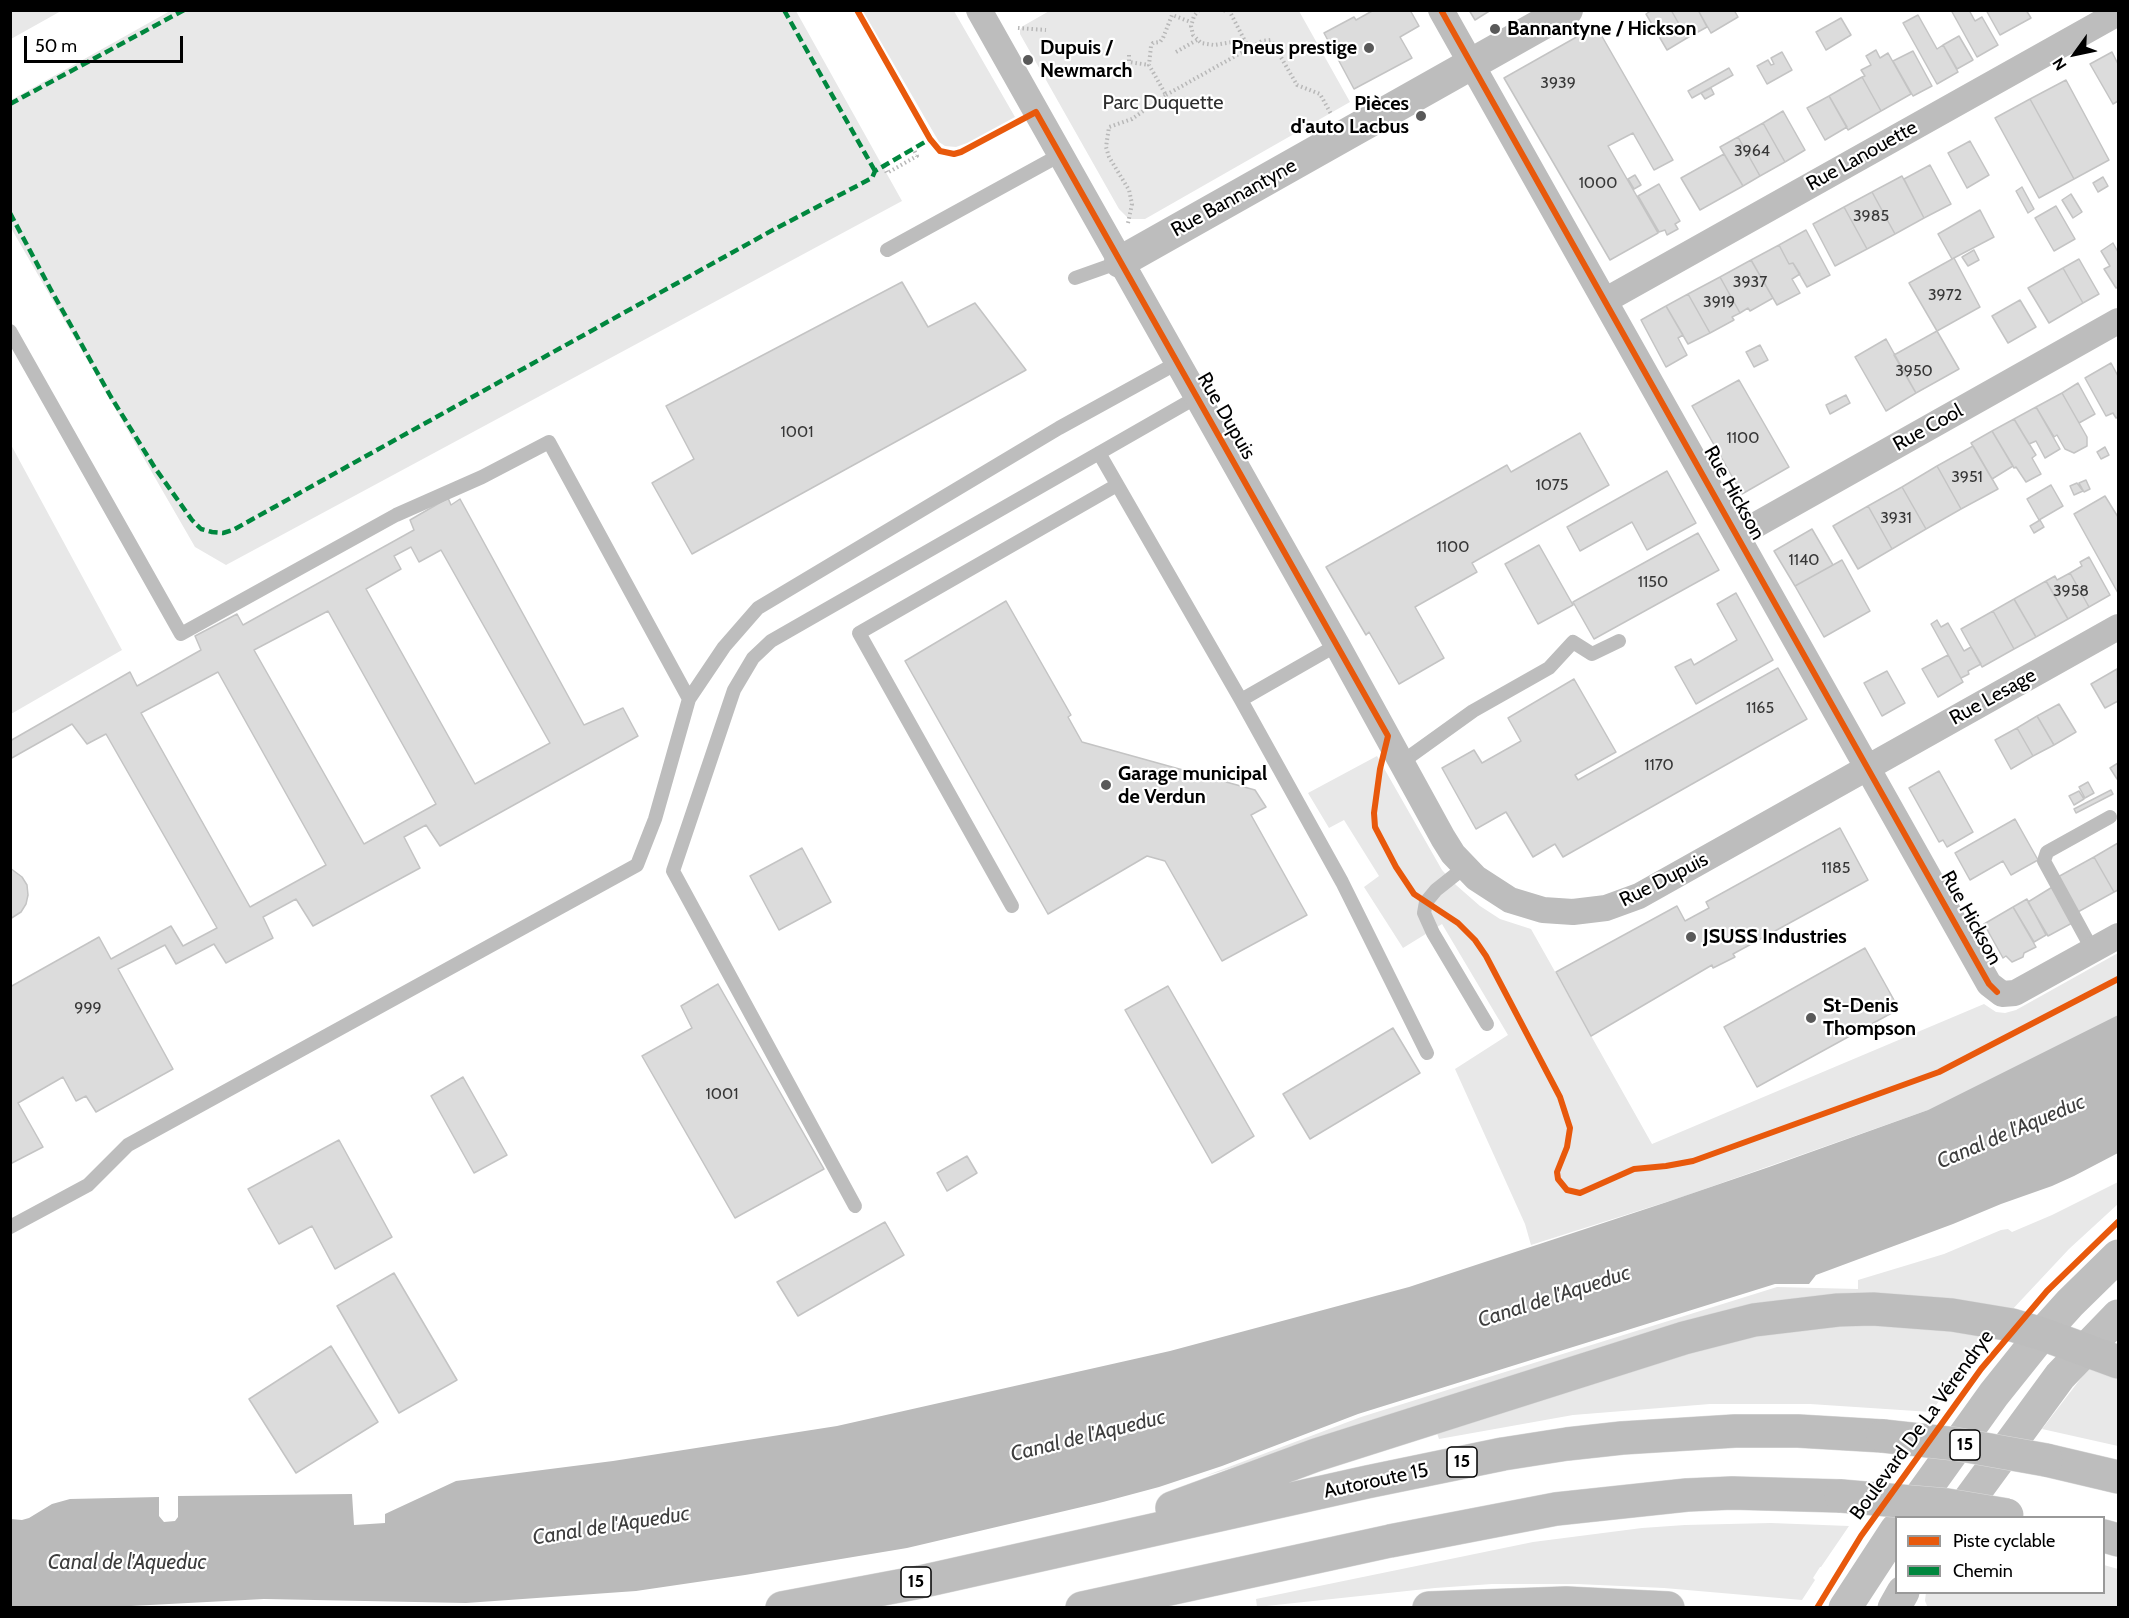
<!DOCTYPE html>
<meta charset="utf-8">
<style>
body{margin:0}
#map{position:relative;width:2129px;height:1618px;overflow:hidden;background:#fff;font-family:Cabin,sans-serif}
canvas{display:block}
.frame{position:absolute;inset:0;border:12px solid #000;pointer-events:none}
.legend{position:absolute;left:1895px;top:1516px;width:210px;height:78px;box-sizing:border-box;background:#fff;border:2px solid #999;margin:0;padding:8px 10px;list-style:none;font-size:18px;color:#000}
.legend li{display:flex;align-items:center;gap:12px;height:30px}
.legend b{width:30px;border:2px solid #999}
.north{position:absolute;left:2045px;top:24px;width:60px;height:60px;-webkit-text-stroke:4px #fff;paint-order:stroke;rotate:237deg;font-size:16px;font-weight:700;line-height:24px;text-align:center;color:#000}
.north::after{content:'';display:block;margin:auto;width:21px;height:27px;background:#000;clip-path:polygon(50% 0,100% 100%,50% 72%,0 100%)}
.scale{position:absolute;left:24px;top:36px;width:159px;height:27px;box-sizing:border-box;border:3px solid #000;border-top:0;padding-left:8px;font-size:18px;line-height:21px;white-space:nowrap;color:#000;-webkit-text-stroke:4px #fff;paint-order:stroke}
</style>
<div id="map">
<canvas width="2129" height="1618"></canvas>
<div class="frame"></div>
<ul class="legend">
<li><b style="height:8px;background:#e8590c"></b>Piste cyclable</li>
<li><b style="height:8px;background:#00873e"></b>Chemin</li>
</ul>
<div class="north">N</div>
<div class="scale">50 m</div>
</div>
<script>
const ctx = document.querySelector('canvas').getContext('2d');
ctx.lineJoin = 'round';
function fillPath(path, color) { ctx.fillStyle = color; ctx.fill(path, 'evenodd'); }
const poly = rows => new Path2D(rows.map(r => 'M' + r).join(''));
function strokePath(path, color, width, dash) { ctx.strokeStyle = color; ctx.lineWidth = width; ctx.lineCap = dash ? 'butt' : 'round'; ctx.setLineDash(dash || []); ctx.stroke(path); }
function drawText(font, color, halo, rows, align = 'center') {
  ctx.font = font + ' Cabin,sans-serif'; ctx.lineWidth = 4.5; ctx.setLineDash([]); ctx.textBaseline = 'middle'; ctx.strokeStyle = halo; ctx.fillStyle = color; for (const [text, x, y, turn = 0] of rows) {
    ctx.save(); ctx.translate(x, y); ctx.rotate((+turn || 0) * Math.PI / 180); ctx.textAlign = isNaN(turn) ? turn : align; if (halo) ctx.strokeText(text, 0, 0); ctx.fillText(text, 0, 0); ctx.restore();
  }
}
const green = poly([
 [11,10,61,10,61,11,11,39],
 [1051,10,1299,11,1350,102,1145,219,1129,219,1119,209,1020,34,1020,30,1023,26],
 [170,11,796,11,902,201,226,565,195,547,11,228,11,100],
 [863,11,954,11,1015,117,967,143,956,147,945,146,939,142],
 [10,443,122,650,11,714,10,714],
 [1377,756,1442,870,1456,885,1480,906,1500,919,1531,929,1652,1144,1984,1004,1996,1012,2005,1013,2016,1010,2118,953,2118,1015,1928,1110,1682,1197,1531,1245,1525,1224,1455,1069,1508,1035,1442,924,1403,948,1364,887,1379,876,1344,820,1329,828,1308,793],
 [2118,1182,2118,1204,2069,1249,2010,1312,1906,1299,1331,1438,1205,1476,1361,1417,1777,1287,1858,1289,1858,1280,1944,1254,2001,1230,2008,1229,2012,1232,2052,1215],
 [1839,1322,1989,1332,1931,1412,1810,1404,1710,1404,1573,1415,1439,1439,1436,1430,1693,1348],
 [2091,1365,2118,1373,2118,1446,2042,1429],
 [1771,1523,1849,1526,1821,1567,1820,1567,1813,1578,1815,1580,1802,1600,1664,1588,1577,1584,1492,1584,1435,1588,1257,1607,1256,1599,1533,1542,1642,1528,1685,1525],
 [2104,1565,2118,1569,2118,1607,1928,1608,1925,1601,1926,1592,2104,1592]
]);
const water = poly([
 [2118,1015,2118,1153,2074,1176,2052,1186,2001,1204,1953,1224,1816,1275,1809,1284,1775,1284,1358,1414,1222,1466,1159,1487,1103,1502,907,1548,745,1575,636,1591,466,1603,264,1599,112,1607,11,1607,11,1519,22,1520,29,1518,52,1504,70,1499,159,1497,159,1516,164,1522,175,1521,178,1517,178,1496,352,1494,354,1525,385,1523,385,1514,456,1481,613,1461,837,1426,1170,1351,1409,1287,1667,1202,1769,1167,1928,1110]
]);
const building = poly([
 [1374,10,1410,10,1419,26,1400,37,1412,58,1354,89,1324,33,1354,17,1356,20,1374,10],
 [1469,10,1491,10,1475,20,1469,10],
 [1652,10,1671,10,1687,38,1667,50,1646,14,1652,10],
 [1671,10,1698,10,1707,27,1687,38,1671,10],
 [1698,10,1734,10,1738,17,1711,33,1698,10],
 [1951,10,1969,10,1975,21,1982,17,1998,45,1977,57,1951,10],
 [1986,10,2026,10,2031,18,2000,35,1986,10],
 [1918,15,1937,49,1943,45,1958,72,1937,84,1903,23,1918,15],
 [1841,18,1851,35,1826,50,1816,32,1841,18],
 [1596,26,1673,160,1654,170,1633,133,1608,146,1658,233,1610,260,1504,78,1596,26],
 [1959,36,1973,60,1957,69,1943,45,1959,36],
 [1876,50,1880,58,1888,53,1911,94,1881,111,1862,77,1865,76,1861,70,1871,65,1866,56,1876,50],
 [1913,51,1932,86,1913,96,1893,61,1913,51],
 [1782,52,1792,70,1767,84,1757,66,1768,60,1771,65,1774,64,1771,58,1782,52],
 [2112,52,2118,64,2118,101,2113,104,2090,64,2112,52],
 [1729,68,1733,75,1692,98,1688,91,1729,68],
 [1862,77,1881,111,1848,130,1829,96,1862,77],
 [2066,80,2109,160,2074,179,2030,99,2066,80],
 [1711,88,1714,94,1705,99,1701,93,1711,88],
 [1829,96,1847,127,1825,140,1807,108,1829,96],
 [2030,99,2074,179,2039,198,1995,118,2030,99],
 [1783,111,1805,150,1785,162,1763,123,1783,111],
 [1763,123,1785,162,1760,176,1738,137,1763,123],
 [1738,137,1760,176,1743,186,1720,147,1738,137],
 [1970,141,1989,175,1967,188,1948,153,1970,141],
 [1724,154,1743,186,1700,210,1681,178,1724,154],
 [1930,165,1951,204,1924,218,1904,179,1930,165],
 [1635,175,1641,185,1634,189,1628,179,1635,175],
 [1902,176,1924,218,1895,234,1872,192,1902,176],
 [2103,177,2108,186,2098,192,2093,183,2103,177],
 [1659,184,1680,221,1675,224,1678,229,1667,235,1665,230,1659,232,1638,196,1659,184],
 [2022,187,2034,209,2028,213,2016,191,2022,187],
 [1872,192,1895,234,1867,249,1844,207,1872,192],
 [2071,194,2082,212,2073,218,2062,200,2071,194],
 [2056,206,2075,239,2054,251,2035,218,2056,206],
 [1844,207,1867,249,1835,266,1813,224,1844,207],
 [1980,210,1994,237,1952,259,1938,234,1980,210],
 [1806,230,1830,275,1807,287,1793,263,1789,264,1779,245,1806,230],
 [2113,243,2118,252,2118,287,2116,288,2104,269,2110,266,2101,251,2113,243],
 [1779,245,1789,264,1793,263,1800,274,1792,279,1800,293,1777,305,1751,260,1779,245],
 [1974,250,1979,260,1968,266,1962,257,1974,250],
 [1954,258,1980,307,1937,331,1909,283,1954,258],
 [2079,259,2099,294,2083,303,2063,268,2079,259],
 [1751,260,1773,298,1750,311,1748,308,1740,313,1720,277,1751,260],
 [2063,268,2083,303,2049,323,2028,288,2063,268],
 [1720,277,1740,313,1732,317,1734,320,1710,333,1688,294,1720,277],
 [902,282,928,327,975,303,1026,370,692,554,652,483,694,459,666,406,902,282],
 [1688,294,1710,333,1688,344,1666,306,1688,294],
 [2020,300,2036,327,2008,343,1992,316,2020,300],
 [1666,306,1683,335,1678,338,1687,355,1666,367,1641,320,1666,306],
 [1937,331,1959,369,1916,393,1894,355,1937,331],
 [1886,339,1916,393,1886,411,1855,357,1886,339],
 [1760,345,1768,360,1754,367,1746,352,1760,345],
 [2111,363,2118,376,2118,417,2116,418,2113,413,2106,416,2085,378,2111,363],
 [1739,380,1789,467,1742,494,1692,406,1739,380],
 [2078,383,2095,414,2079,423,2062,393,2078,383],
 [2062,393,2087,437,2087,446,2074,453,2065,449,2057,435,2054,437,2036,407,2062,393],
 [1846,395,1850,403,1830,414,1826,405,1846,395],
 [2036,407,2060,449,2045,458,2036,441,2029,444,2014,419,2036,407],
 [2014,419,2036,455,2032,458,2041,474,2026,482,2016,467,2014,468,1992,431,2014,419],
 [1992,431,2013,466,1992,479,1971,443,1992,431],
 [1580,433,1609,485,1472,563,1477,572,1415,607,1444,658,1399,684,1369,632,1366,635,1326,567,1507,465,1511,472,1580,433],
 [1973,446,1998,489,1961,509,1937,466,1973,446],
 [2105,447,2109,455,2101,459,2097,452,2105,447],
 [1937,466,1961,509,1926,529,1902,487,1937,466],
 [1667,471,1696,523,1647,550,1632,522,1580,551,1567,527,1667,471],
 [2086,480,2090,489,2084,492,2079,483,2086,480],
 [2077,483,2083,491,2074,495,2070,486,2077,483],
 [2051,485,2063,506,2039,520,2027,499,2051,485],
 [1902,487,1926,529,1892,549,1868,506,1902,487],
 [2105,496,2118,517,2118,593,2074,514,2105,496],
 [448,498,451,505,460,499,584,725,623,708,638,736,440,846,426,825,404,837,420,868,313,926,296,899,263,917,273,938,226,963,214,944,176,964,165,945,118,969,173,1069,96,1112,86,1096,76,1101,63,1077,18,1103,43,1147,10,1164,10,987,99,937,111,959,171,926,183,946,217,928,106,734,87,744,72,724,10,759,10,741,130,672,137,686,201,650,195,636,237,614,243,625,414,530,410,520,448,498],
 [411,547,419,562,441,550,550,743,475,784,366,589,401,569,394,556,411,547],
 [328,611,436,804,364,844,254,650,328,611],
 [218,672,326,865,250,907,141,713,218,672],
 [1868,506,1892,549,1858,569,1833,526,1868,506],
 [2040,520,2044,527,2034,533,2030,526,2040,520],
 [1812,529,1833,565,1795,586,1774,551,1812,529],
 [1698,533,1719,570,1594,639,1573,602,1698,533],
 [1539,545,1573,605,1538,624,1505,564,1539,545],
 [2089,557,2110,595,2089,607,2070,573,2082,566,2080,562,2089,557],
 [1842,560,1870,611,1824,637,1795,586,1842,560],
 [2070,573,2089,607,2068,619,2046,581,2055,576,2057,580,2070,573],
 [2046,581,2068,619,2036,637,2014,599,2046,581],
 [1736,593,1773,660,1696,704,1675,667,1691,659,1694,665,1737,640,1717,604,1736,593],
 [2014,599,2036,637,2014,649,1993,611,2014,599],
 [1006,601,1071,715,1068,717,1082,742,1255,790,1266,807,1251,815,1307,915,1222,961,1165,861,1147,856,1048,914,905,661,1006,601],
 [1993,611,2014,649,1982,667,1961,629,1993,611],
 [1937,620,1941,627,1948,623,1964,651,1971,647,1981,664,1968,671,1969,674,1961,678,1931,624,1937,620],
 [1948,655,1963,682,1938,697,1922,669,1948,655],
 [1778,668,1807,719,1563,857,1555,844,1533,857,1506,812,1476,829,1442,768,1474,750,1482,763,1521,741,1508,718,1574,679,1616,752,1575,775,1578,780,1778,668],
 [2117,669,2118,701,2105,708,2091,684,2117,669],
 [1887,671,1905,703,1882,716,1864,683,1887,671],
 [2059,704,2076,732,2054,745,2037,716,2059,704],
 [2037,716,2054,745,2033,756,2017,728,2037,716],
 [2017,728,2033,756,2011,769,1995,740,2017,728],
 [2118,763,2118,778,2117,779,2110,768,2118,763],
 [1939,771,1973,832,1947,847,1943,840,1939,842,1909,788,1939,771],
 [2088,782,2094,793,2085,798,2079,787,2088,782],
 [2111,790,2113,794,2076,813,2074,809,2111,790],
 [2079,791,2084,799,2074,805,2069,796,2079,791],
 [2015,819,2038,860,2011,875,2003,861,1970,880,1955,853,2015,819],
 [1840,828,1868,880,1733,954,1735,957,1713,968,1712,965,1591,1036,1556,972,1677,906,1685,921,1709,908,1706,902,1840,828],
 [2118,843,2118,890,2114,892,2094,857,2118,843],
 [802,848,831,902,779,930,750,876,802,848],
 [2094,857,2114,892,2076,913,2056,878,2094,857],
 [10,868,22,877,27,885,28,895,26,904,21,912,10,919,10,868],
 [2054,886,2074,922,2048,936,2028,902,2054,886],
 [2027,899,2046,935,2034,942,2013,907,2027,899],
 [2013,907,2036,947,2024,953,2023,957,2012,962,2006,956,2003,958,1984,924,2013,907],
 [1865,948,1899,1009,1757,1087,1724,1027,1865,948],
 [718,984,824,1169,735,1218,642,1056,692,1028,681,1006,718,984],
 [1168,986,1254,1136,1212,1163,1125,1010,1168,986],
 [1393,1028,1420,1073,1310,1139,1283,1094,1393,1028],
 [463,1077,507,1155,474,1173,431,1096,463,1077],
 [339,1140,392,1237,335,1269,312,1226,279,1244,248,1189,339,1140],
 [967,1156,977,1173,947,1191,937,1173,967,1156],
 [885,1222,904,1255,798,1316,777,1282,885,1222],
 [394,1273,457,1380,399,1413,337,1306,394,1273],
 [331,1346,378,1422,296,1473,249,1399,331,1346]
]);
const path = poly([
 [1199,10,1194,16,1191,26,1193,35,1201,43,1214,45,1244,40],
 [1229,10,1249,49],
 [1223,11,1225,10],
 [1018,28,1046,30],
 [1176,52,1197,40],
 [1129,55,1129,62,1149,65],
 [1166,95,1262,41,1271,40,1297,85,1320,94,1331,114],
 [884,167,887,173,917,156,914,150],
 [1128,223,1132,204,1129,190,1109,157,1106,147,1109,127,1132,119,1166,95,1149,65,1151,46,1153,43,1160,42,1163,38,1172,15,1191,22]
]);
const service = poly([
 [887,250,1060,155],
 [1075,278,1120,262],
 [10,331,181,634,396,515,482,477,549,442,689,699,655,819,637,865,128,1145,88,1185,10,1227],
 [1099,453,1241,700,1342,882,1427,1053],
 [689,699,724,647,758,608,1059,428,1177,363],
 [1241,700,1337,645],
 [1402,762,1473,711,1549,668,1573,642,1592,654,1619,641],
 [1465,867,1436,890,1426,902,1424,913,1433,933,1487,1024],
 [1012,906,859,633,1117,485],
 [2093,951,2044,861,2047,852,2110,817],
 [855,1206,673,871,734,690,753,658,771,641,1197,397]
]);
const minor = poly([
 [979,10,1337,645,1443,838,1453,854,1476,878,1510,900,1543,910,1573,912,1606,908,1639,896,2118,627],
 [1441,10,1989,984,2002,994,2015,993,2118,936],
 [1606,300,2118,13],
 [1738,535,2118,321]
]);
const tertiary = poly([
 [1120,262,1567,10]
]);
const secondary = poly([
 [1905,1518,1994,1394,2042,1334,2070,1303,2118,1256],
 [1956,1518,2060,1376,2118,1316],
 [1845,1608,1896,1530],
 [1894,1608,1903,1592]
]);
const motorway = poly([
 [2046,1460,2118,1477],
 [1172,1508,1316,1455,1684,1338,1754,1320,1838,1310,1873,1309,1952,1315,2012,1325,2042,1334,2118,1362],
 [2104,1536,2118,1540],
 [782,1608,920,1582,1367,1482,1503,1454,1567,1444,1622,1438,1735,1431,1798,1431,1883,1436],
 [1082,1608,1390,1541,1556,1509,1687,1495,1732,1493,1841,1496],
 [1429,1608,1566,1603,1668,1608]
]);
const motorwayBridge = poly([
 [1883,1436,1956,1444,2046,1460],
 [1841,1496,1947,1505,2007,1515]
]);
const quiet = poly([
 [784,10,875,171],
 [10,104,184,10],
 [10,213,51,290,111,397,155,468,192,520,201,529,212,532,223,533,233,530,771,231,872,178,875,171,930,139]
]);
const cycleway = poly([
 [857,10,930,139,940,151,954,154,961,152,1036,112,1388,736,1380,769,1374,813,1375,827,1396,867,1414,894,1458,923,1475,940,1486,956,1560,1097,1570,1128,1567,1147,1557,1172,1558,1179,1567,1190,1580,1193,1634,1169,1666,1166,1693,1161,1939,1072,2118,979],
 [1441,10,1989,984,1997,992],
 [1817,1608,1861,1536,1981,1369,2047,1291,2118,1222]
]);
const markers = [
 [1495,29,6,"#595959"],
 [1369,48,6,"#595959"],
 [1028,60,6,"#595959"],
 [1421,116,6,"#595959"],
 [1106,785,6,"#595959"],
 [1691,937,6,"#595959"],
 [1811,1018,6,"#595959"]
];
const numberNames = [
 ["3939",1558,83],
 ["3964",1752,151],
 ["1000",1598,183],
 ["3985",1871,216],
 ["3937",1750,282],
 ["3972",1945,295],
 ["3919",1719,302],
 ["3950",1914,371],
 ["1001",797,432],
 ["1100",1743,438],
 ["3951",1967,477],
 ["1075",1552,485],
 ["3931",1896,518],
 ["1100",1453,547],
 ["1140",1804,560],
 ["1150",1653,582],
 ["3958",2071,591],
 ["1165",1760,708],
 ["1170",1659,765],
 ["1185",1836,868],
 ["999",88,1008],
 ["1001",722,1094]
];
const shields = [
 [1965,1445,30],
 [1462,1462,30],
 [916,1582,30]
];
const shieldNames = [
 ["15",1965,1445],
 ["15",1462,1462],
 ["15",916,1582]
];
const poiNames = [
 ["Bannantyne / Hickson",1507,29],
 ["Dupuis /",1040,48],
 ["Newmarch",1040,71],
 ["Pneus prestige",1357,48,"right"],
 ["Pièces",1409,104,"right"],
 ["d'auto Lacbus",1409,127,"right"],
 ["Garage municipal",1118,774],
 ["de Verdun",1118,797],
 ["JSUSS Industries",1703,937],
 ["St-Denis",1823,1006],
 ["Thompson",1823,1029]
];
const parkNames = [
 ["Parc Duquette",1163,103]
];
const streetNames = [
 ["Rue Lanouette",1862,156,-29],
 ["Rue Bannantyne",1234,198,-29],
 ["Rue Dupuis",1226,416,60],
 ["Rue Cool",1928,428,-29],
 ["Rue Hickson",1734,493,61],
 ["Rue Lesage",1993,697,-29],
 ["Rue Dupuis",1664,880,-27],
 ["Rue Hickson",1971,918,61],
 ["Boulevard De La Vérendrye",1922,1425,-54],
 ["Autoroute 15",1376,1481,-12]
];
const waterNames = [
 ["Canal de l'Aqueduc",2011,1132,-23],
 ["Canal de l'Aqueduc",1554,1297,-18],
 ["Canal de l'Aqueduc",1088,1436,-14],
 ["Canal de l'Aqueduc",611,1526,-9],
 ["Canal de l'Aqueduc",127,1563]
];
fillPath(green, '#e8e8e8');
fillPath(water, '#bababa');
fillPath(building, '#dcdcdc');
strokePath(building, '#c4c4c4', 1.5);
strokePath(motorway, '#dbdbdb', 34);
strokePath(path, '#b8b8b8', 4, [1.5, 3]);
strokePath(service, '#bdbdbd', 14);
strokePath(minor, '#bdbdbd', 26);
strokePath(tertiary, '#bdbdbd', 32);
strokePath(secondary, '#bfbfbf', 33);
strokePath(motorway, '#bdbdbd', 33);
strokePath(motorwayBridge, '#dbdbdb', 34, []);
strokePath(motorwayBridge, '#bdbdbd', 33);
strokePath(quiet, '#00873e', 4.5, [9, 4.5]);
strokePath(cycleway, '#e8590c', 6);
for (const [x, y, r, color] of markers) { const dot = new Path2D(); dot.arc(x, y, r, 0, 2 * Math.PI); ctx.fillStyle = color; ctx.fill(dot); strokePath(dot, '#fff', 2); }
drawText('16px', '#373737', null, numberNames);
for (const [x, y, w] of shields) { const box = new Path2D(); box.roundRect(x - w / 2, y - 15, w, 30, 4.5); ctx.fillStyle = '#fff'; ctx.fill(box); strokePath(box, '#000', 1.5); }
drawText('bold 18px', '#000', null, shieldNames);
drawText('bold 20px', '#000', '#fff', poiNames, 'left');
drawText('20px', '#2d2d2d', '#fff', parkNames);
drawText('20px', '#000', '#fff', streetNames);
drawText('italic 21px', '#3e3e3e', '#fff', waterNames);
</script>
